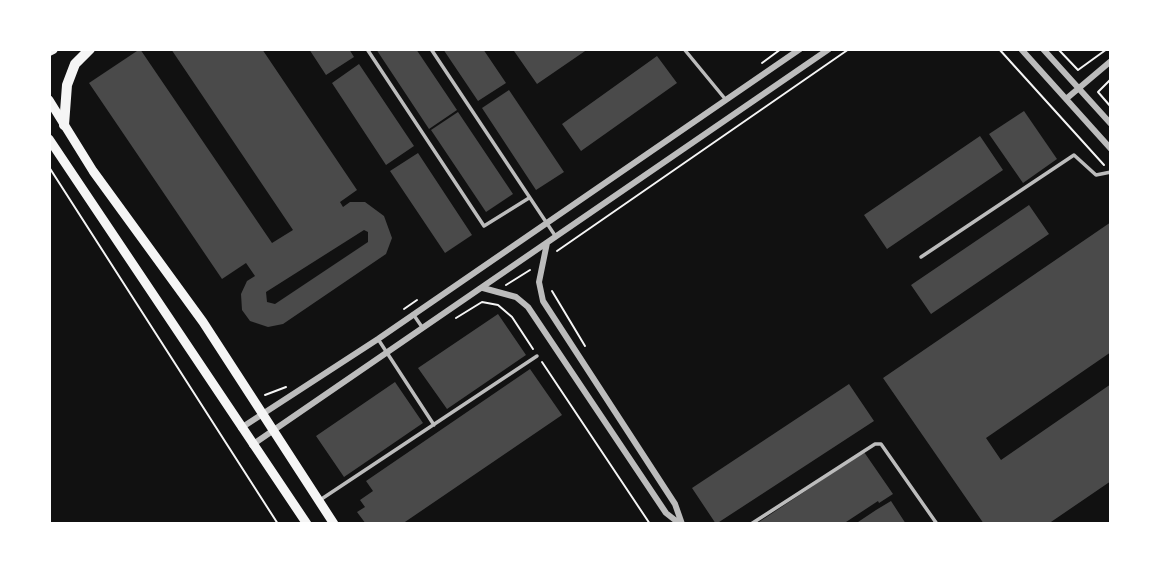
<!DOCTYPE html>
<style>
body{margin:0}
#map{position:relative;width:1160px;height:573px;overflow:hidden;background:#111;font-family:Raleway,sans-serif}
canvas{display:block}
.frame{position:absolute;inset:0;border:51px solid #fff;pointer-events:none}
</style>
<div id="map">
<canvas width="1160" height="573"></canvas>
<div class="frame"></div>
</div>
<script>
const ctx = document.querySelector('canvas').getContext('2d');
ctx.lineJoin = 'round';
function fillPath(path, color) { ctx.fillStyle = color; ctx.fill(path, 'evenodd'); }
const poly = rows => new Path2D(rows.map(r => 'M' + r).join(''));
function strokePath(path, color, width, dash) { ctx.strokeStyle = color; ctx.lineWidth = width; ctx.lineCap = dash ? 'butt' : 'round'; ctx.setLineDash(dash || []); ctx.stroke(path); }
const building = poly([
 [140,49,272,243,293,230,171,49,262,49,357,190,340,202,343,207,350,202,365,202,384,216,392,238,386,254,283,324,268,327,250,321,242,310,241,294,247,281,255,276,246,263,222,279,89,83],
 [364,230,368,232,368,242,275,304,267,302,266,292],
 [309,49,349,49,354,57,326,75],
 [376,49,416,49,457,110,429,129],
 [443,49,483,49,506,83,478,101],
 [517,49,588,49,537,84,514,51],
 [657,56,677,83,581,151,562,124],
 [359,64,414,146,386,165,332,83],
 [509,90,564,172,536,190,482,108],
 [1024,111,1057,159,1023,183,989,134],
 [458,112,513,194,486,212,431,130],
 [980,136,1003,170,887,249,864,215],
 [418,153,472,235,445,253,390,171],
 [1029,205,1049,234,931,314,911,285],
 [1111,222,1111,352,986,438,1001,460,1111,384,1111,481,1048,524,984,524,883,378],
 [498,314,526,355,447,409,418,368],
 [530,369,562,415,402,524,366,524,357,512,365,507,360,500,373,491,366,481],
 [395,382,423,423,344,477,316,436],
 [849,384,874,421,716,524,692,488],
 [864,452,893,494,879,503,878,501,843,524,756,524],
 [891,501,906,524,855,524,876,510]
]);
const path = poly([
 [999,49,1104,165],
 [1058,49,1078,70,1107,49],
 [762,63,781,49],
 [1111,79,1098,92,1111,107],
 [49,167,278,524],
 [557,251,849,49],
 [506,285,530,270],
 [552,291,585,346],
 [404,309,417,300],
 [456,318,482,302,498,305,512,317,533,349],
 [542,362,650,524],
 [265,395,286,387]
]);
const service = poly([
 [367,49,484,226,529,198],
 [431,49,556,237],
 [684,49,726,100],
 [921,257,1074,155,1096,175,1111,172],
 [413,314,422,327],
 [378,339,434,425],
 [320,500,537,356],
 [751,524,875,444,881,444,937,524]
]);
const minor = poly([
 [1021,49,1111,149],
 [1043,49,1111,124],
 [1066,99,1111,61],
 [547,243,539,282,543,301,675,504,682,524],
 [483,288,516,297,528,307,666,513,680,524],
 [241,428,378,339,800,49],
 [252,445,829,49]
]);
const secondary = poly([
 [49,100,93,171,203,322,334,524],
 [49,139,307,524]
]);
const primary = poly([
 [49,51,53,49],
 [64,125,67,85,75,64,90,49]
]);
fillPath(building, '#4a4a4a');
strokePath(path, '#f5f5f5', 2);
strokePath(service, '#bcbcbc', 3.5);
strokePath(minor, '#bcbcbc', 6);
strokePath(secondary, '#f5f5f5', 9);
strokePath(primary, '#f5f5f5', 10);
</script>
